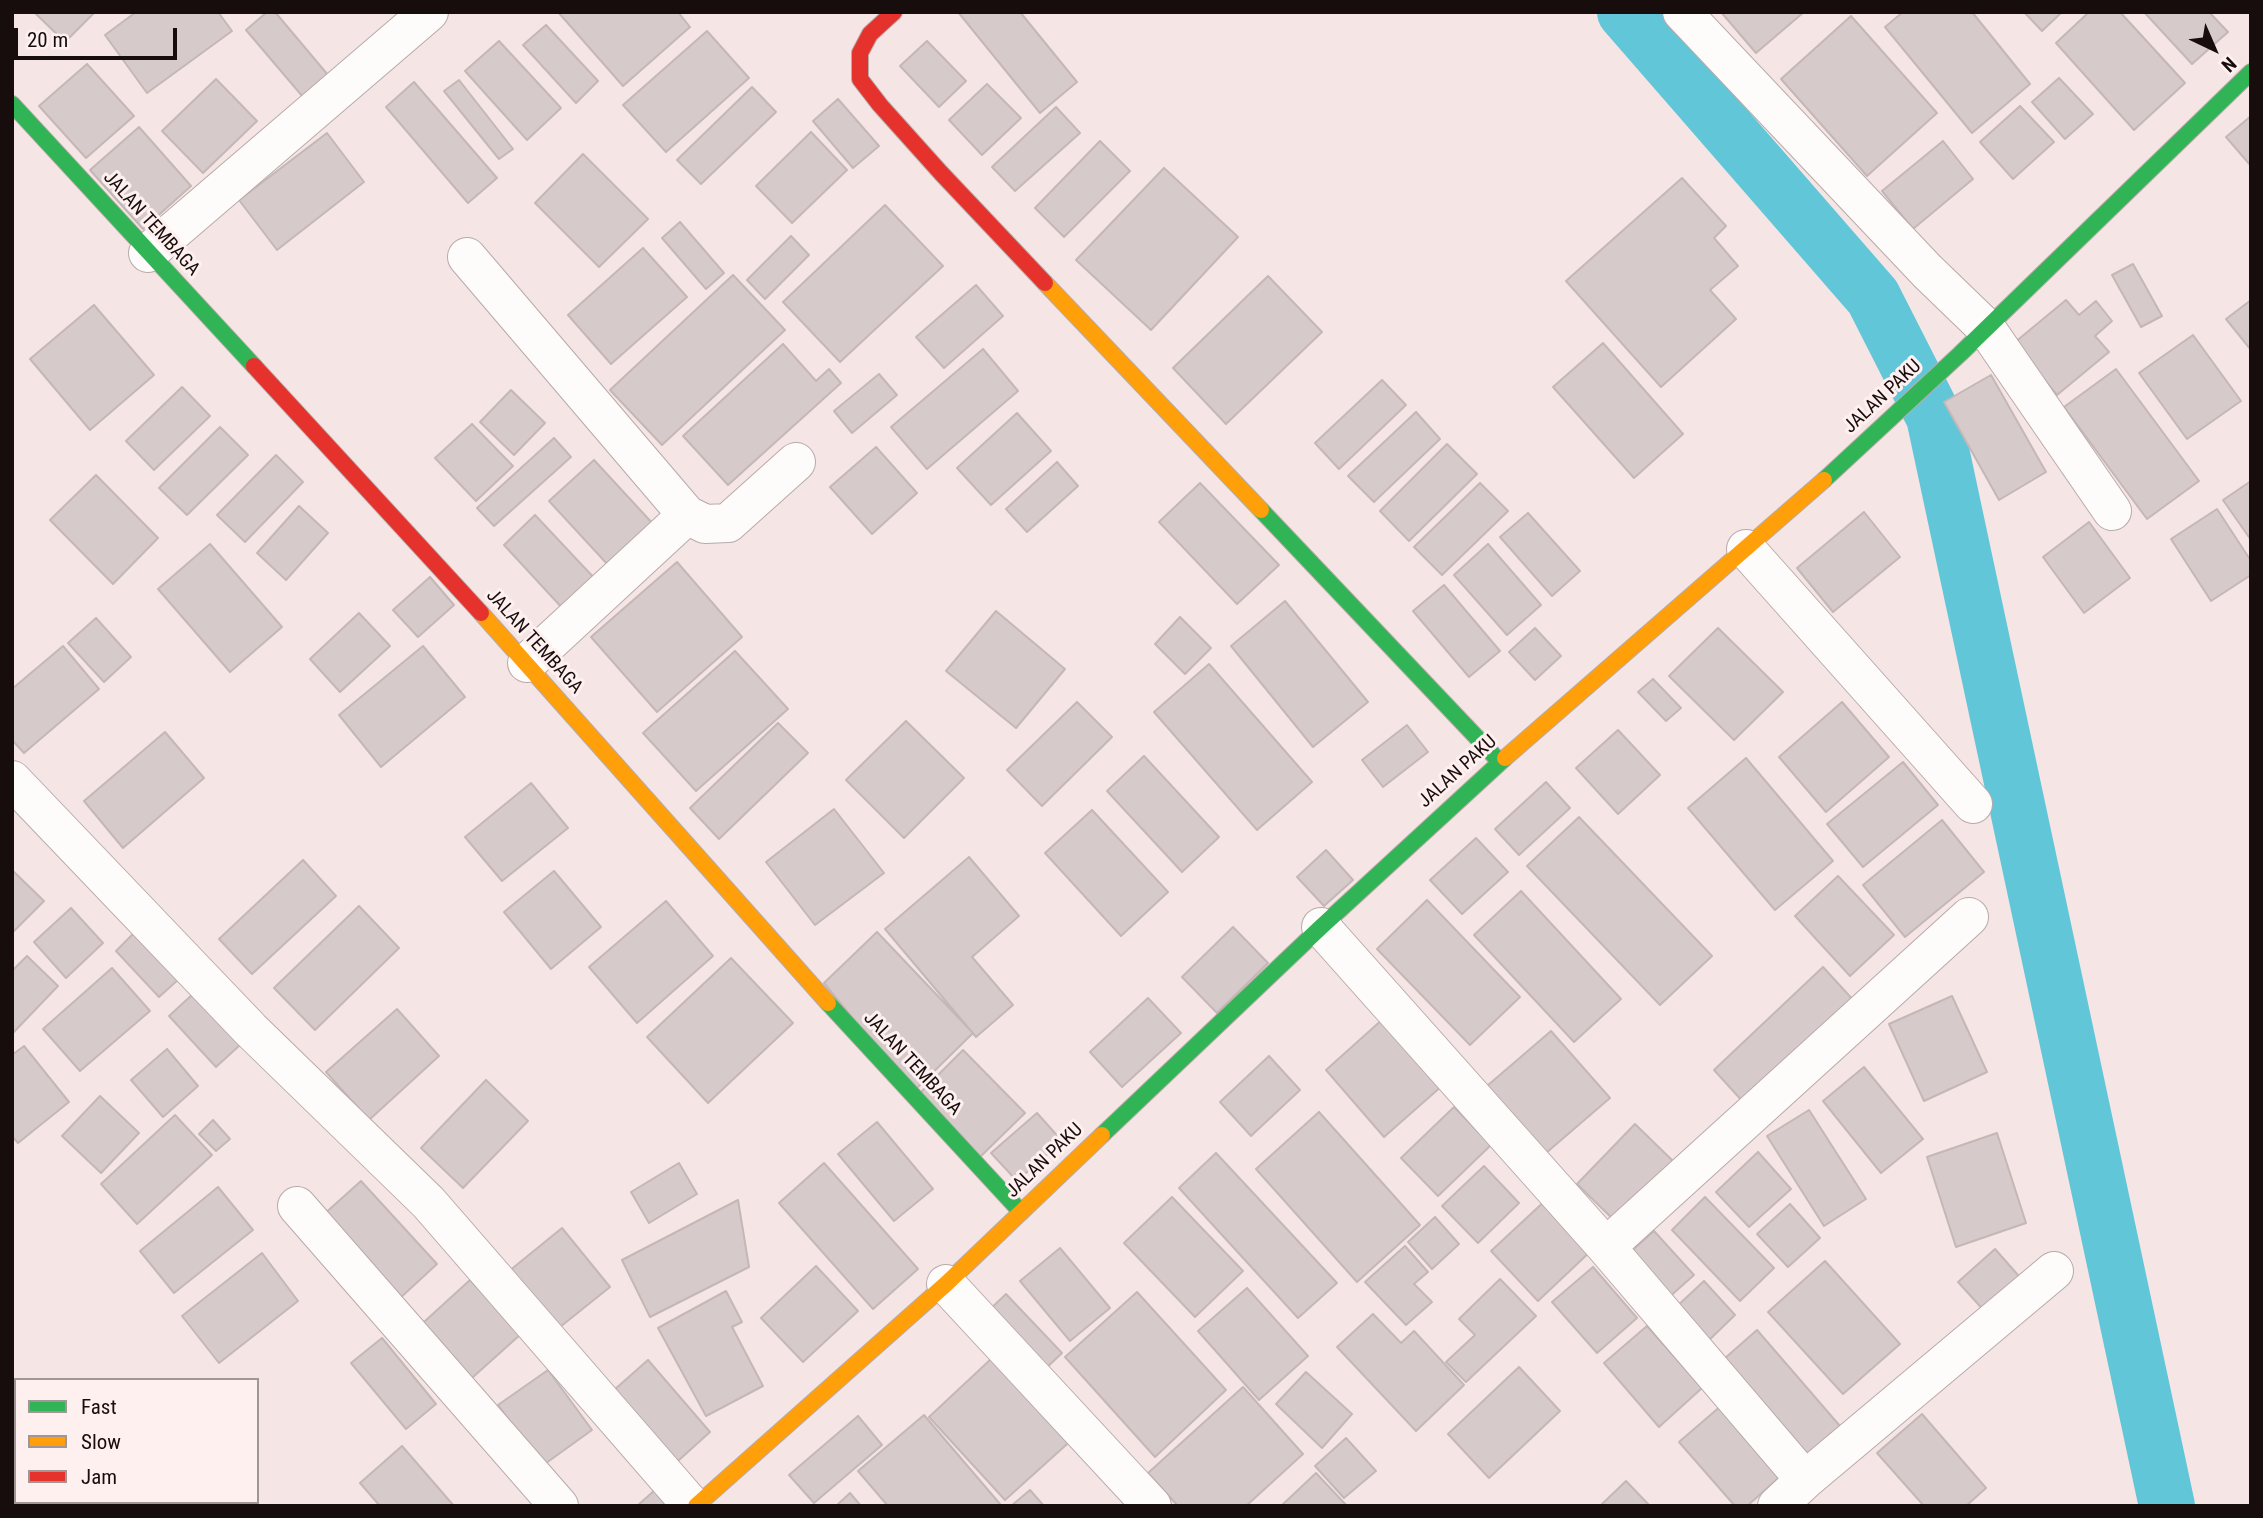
<!DOCTYPE html>
<style>
body{margin:0}
#map{position:relative;width:2263px;height:1518px;overflow:hidden;background:#f5e5e4;font-family:"Roboto Condensed",sans-serif}
canvas{display:block}
.frame{position:absolute;inset:0;border:14px solid #180d0d;pointer-events:none}
.legend{position:absolute;left:14px;top:1378px;width:245px;height:126px;box-sizing:border-box;background:#fef0ef;border:2px solid #a29595;margin:0;padding:9px 12px;list-style:none;font-size:21px;color:#180d0d}
.legend li{display:flex;align-items:center;gap:14px;height:35px}
.legend b{width:35px;border:2px solid #a29595}
.north{position:absolute;left:2179px;top:14px;width:70px;height:70px;-webkit-text-stroke:5px #fef0ef;paint-order:stroke;rotate:136deg;font-size:19px;font-weight:700;line-height:28px;text-align:center;color:#180d0d}
.north::after{content:'';display:block;margin:auto;width:24px;height:32px;background:#180d0d;clip-path:polygon(50% 0,100% 100%,50% 72%,0 100%)}
.scale{position:absolute;left:14px;top:28px;width:163px;height:32px;box-sizing:border-box;border:4px solid #180d0d;border-top:0;padding-left:9px;font-size:21px;line-height:24px;white-space:nowrap;color:#180d0d;-webkit-text-stroke:5px #fef0ef;paint-order:stroke}
</style>
<div id="map">
<canvas width="2263" height="1518"></canvas>
<div class="frame"></div>
<ul class="legend">
<li><b style="height:9px;background:#30b455"></b>Fast</li>
<li><b style="height:9px;background:#ff9f0a"></b>Slow</li>
<li><b style="height:9px;background:#e5322d"></b>Jam</li>
</ul>
<div class="north">N</div>
<div class="scale">20 m</div>
</div>
<script>
const ctx = document.querySelector('canvas').getContext('2d');
ctx.lineJoin = 'round';
const poly = rows => new Path2D(rows.map(r => 'M' + r).join(''));
function strokePath(path, color, width, dash) { ctx.strokeStyle = color; ctx.lineWidth = width; ctx.lineCap = dash ? 'butt' : 'round'; ctx.setLineDash(dash || []); ctx.stroke(path); }
function fillPath(path, color) { ctx.fillStyle = color; ctx.fill(path, 'evenodd'); }
function drawText(font, color, halo, rows, align = 'center') {
  ctx.font = font + ' "Roboto Condensed",sans-serif'; ctx.lineWidth = 6; ctx.setLineDash([]); ctx.textBaseline = 'middle'; ctx.strokeStyle = halo; ctx.fillStyle = color; for (const [text, x, y, turn = 0] of rows) {
    ctx.save(); ctx.translate(x, y); ctx.rotate((+turn || 0) * Math.PI / 180); ctx.textAlign = isNaN(turn) ? turn : align; if (halo) ctx.strokeText(text, 0, 0); ctx.fillText(text, 0, 0); ctx.restore();
  }
}
const canal = poly([
 [1625,12,1873,297,1934,417,2167,1506]
]);
const building = poly([
 [38,12,95,12,65,42,36,14,38,12],
 [136,12,218,12,232,31,147,93,105,35,136,12],
 [267,12,275,12,328,75,303,97,246,30,267,12],
 [558,12,678,12,690,27,623,86,558,12],
 [958,12,1020,12,1077,82,1040,113,958,12],
 [1721,12,1804,12,1756,53,1721,12],
 [1903,12,1972,12,2030,84,1972,133,1885,27,1903,12],
 [2024,12,2062,12,2042,31,2024,12],
 [2089,12,2120,12,2185,83,2134,130,2056,43,2089,12],
 [2144,12,2209,12,2228,32,2192,64,2144,12],
 [1851,16,1937,113,1867,176,1781,79,1851,16],
 [546,25,598,81,576,103,523,45,546,25],
 [707,31,749,78,666,152,623,105,707,31],
 [499,41,561,108,527,140,465,71,499,41],
 [927,41,966,81,939,107,900,66,927,41],
 [87,64,134,116,86,158,39,106,87,64],
 [2059,78,2093,114,2065,139,2032,102,2059,78],
 [216,79,257,121,203,173,162,131,216,79],
 [459,80,513,149,499,159,444,91,459,80],
 [414,82,497,178,468,203,386,107,414,82],
 [987,84,1021,118,982,155,949,120,987,84],
 [752,87,776,112,701,184,677,160,752,87],
 [838,99,879,146,853,168,813,121,838,99],
 [2020,106,2054,142,2013,179,1980,142,2020,106],
 [1056,107,1080,133,1015,191,992,167,1056,107],
 [2251,116,2251,166,2226,137,2251,116],
 [139,127,191,186,143,229,90,170,139,127],
 [811,132,847,170,792,223,756,186,811,132],
 [327,133,364,182,277,250,239,200,327,133],
 [1100,141,1130,171,1064,237,1035,208,1100,141],
 [1943,141,1973,179,1913,229,1882,191,1943,141],
 [583,154,648,219,599,267,535,203,583,154],
 [1164,168,1238,237,1151,330,1076,260,1164,168],
 [1682,178,1726,226,1714,238,1738,266,1710,290,1736,319,1661,387,1566,281,1682,178],
 [885,205,943,266,840,362,783,302,885,205],
 [680,222,724,273,706,289,662,238,680,222],
 [791,236,809,255,765,299,747,280,791,236],
 [643,248,687,297,611,364,568,315,643,248],
 [2133,264,2162,316,2141,327,2112,275,2133,264],
 [733,275,785,330,662,445,610,390,733,275],
 [1268,276,1322,332,1226,424,1173,368,1268,276],
 [976,285,1003,316,944,368,916,337,976,285],
 [2066,300,2079,315,2096,301,2112,321,2095,336,2109,352,2057,395,2014,343,2066,300],
 [2251,300,2251,350,2226,319,2251,300],
 [94,305,154,375,90,430,30,359,94,305],
 [2193,335,2241,401,2187,439,2139,373,2193,335],
 [1603,343,1683,434,1634,478,1553,387,1603,343],
 [783,344,816,381,829,369,841,383,728,485,683,436,783,344],
 [983,349,1018,391,927,469,891,427,983,349],
 [2116,369,2199,481,2147,519,2064,407,2116,369],
 [879,374,897,395,852,433,834,411,879,374],
 [1991,375,2046,472,1999,500,1944,402,1991,375],
 [1382,380,1406,405,1339,469,1315,443,1382,380],
 [182,387,210,416,154,470,126,441,182,387],
 [511,390,545,423,514,455,480,422,511,390],
 [1416,412,1440,439,1374,502,1348,476,1416,412],
 [1017,413,1051,451,991,505,957,468,1017,413],
 [472,424,513,466,476,501,435,458,472,424],
 [220,427,248,455,187,515,159,488,220,427],
 [554,438,571,457,494,526,477,508,554,438],
 [1447,444,1477,474,1409,541,1380,511,1447,444],
 [876,447,917,493,872,534,830,487,876,447],
 [276,455,303,482,245,542,217,515,276,455],
 [594,460,654,525,609,566,549,501,594,460],
 [1057,462,1078,486,1027,532,1006,509,1057,462],
 [96,475,158,538,113,584,50,520,96,475],
 [2251,481,2251,540,2223,500,2251,481],
 [1200,483,1279,565,1237,604,1159,522,1200,483],
 [1480,483,1508,511,1442,575,1414,547,1480,483],
 [299,506,328,533,286,580,257,553,299,506],
 [2217,509,2251,561,2251,575,2211,601,2171,539,2217,509],
 [1864,512,1900,557,1833,612,1797,568,1864,512],
 [1528,513,1580,571,1552,596,1500,537,1528,513],
 [535,515,597,581,565,611,504,545,535,515],
 [2089,522,2130,578,2084,613,2043,557,2089,522],
 [210,544,282,627,230,672,158,589,210,544],
 [1488,544,1541,605,1507,635,1454,575,1488,544],
 [677,562,742,637,657,712,591,637,677,562],
 [430,577,454,605,418,637,393,610,430,577],
 [1444,585,1500,651,1469,677,1413,611,1444,585],
 [1285,601,1368,702,1313,747,1231,646,1285,601],
 [996,611,1065,669,1016,728,946,671,996,611],
 [359,613,390,646,340,692,310,659,359,613],
 [1180,617,1211,648,1185,674,1155,644,1180,617],
 [96,618,131,657,104,682,68,643,96,618],
 [1535,628,1561,656,1535,680,1509,652,1535,628],
 [1718,628,1783,692,1734,740,1669,676,1718,628],
 [63,646,99,689,24,753,12,740,12,689,63,646],
 [423,646,465,697,381,767,339,715,423,646],
 [735,651,788,709,696,791,643,733,735,651],
 [1209,664,1312,782,1257,830,1154,712,1209,664],
 [1653,679,1681,708,1666,721,1638,692,1653,679],
 [1077,702,1112,737,1042,806,1007,770,1077,702],
 [1842,702,1889,757,1826,812,1779,757,1842,702],
 [906,721,964,778,904,838,846,780,906,721],
 [778,723,808,753,719,839,690,808,778,723],
 [1407,725,1428,752,1383,787,1362,760,1407,725],
 [1618,730,1660,775,1618,814,1576,768,1618,730],
 [165,732,204,778,123,848,84,801,165,732],
 [1144,756,1219,837,1182,872,1107,791,1144,756],
 [1746,758,1833,861,1775,910,1688,808,1746,758],
 [1903,762,1938,805,1863,867,1827,824,1903,762],
 [1546,782,1570,808,1519,855,1495,829,1546,782],
 [531,783,568,828,502,881,465,837,531,783],
 [834,809,884,873,815,925,766,862,834,809],
 [1092,810,1168,892,1121,936,1045,853,1092,810],
 [1579,817,1712,956,1660,1005,1527,866,1579,817],
 [1942,820,1984,872,1905,937,1863,885,1942,820],
 [1476,838,1508,872,1462,914,1430,880,1476,838],
 [1326,850,1353,880,1324,906,1297,877,1326,850],
 [969,857,1019,916,972,957,1013,1005,976,1037,885,929,969,857],
 [303,860,336,896,252,974,219,939,303,860],
 [12,870,44,901,12,933,12,870],
 [554,871,601,927,551,969,504,912,554,871],
 [1838,876,1894,935,1850,976,1795,916,1838,876],
 [1521,891,1621,999,1574,1042,1474,935,1521,891],
 [1427,900,1520,997,1470,1045,1377,949,1427,900],
 [666,901,713,956,637,1023,589,967,666,901],
 [359,906,399,948,315,1030,274,988,359,906],
 [71,908,103,943,66,978,34,942,71,908],
 [1233,927,1268,963,1217,1013,1182,977,1233,927],
 [136,931,180,978,159,997,116,951,136,931],
 [877,932,973,1033,913,1092,824,983,877,932],
 [27,956,58,986,12,1034,12,971,27,956],
 [731,958,793,1023,708,1103,647,1037,731,958],
 [1823,967,1855,1002,1745,1104,1714,1070,1823,967],
 [112,968,150,1011,80,1071,43,1029,112,968],
 [193,994,240,1045,216,1067,169,1016,193,994],
 [1952,996,1987,1072,1924,1101,1889,1024,1952,996],
 [1148,998,1181,1033,1122,1087,1090,1052,1148,998],
 [397,1009,439,1056,369,1120,326,1072,397,1009],
 [1384,1018,1443,1085,1384,1137,1326,1070,1384,1018],
 [1551,1031,1610,1098,1546,1153,1487,1086,1551,1031],
 [24,1046,69,1102,18,1143,12,1136,12,1055,24,1046],
 [167,1049,198,1086,163,1117,131,1080,167,1049],
 [963,1050,1025,1113,980,1157,919,1094,963,1050],
 [1269,1056,1300,1090,1251,1136,1220,1102,1269,1056],
 [1864,1067,1923,1139,1881,1173,1823,1101,1864,1067],
 [486,1080,528,1121,463,1188,421,1148,486,1080],
 [100,1096,139,1133,101,1173,62,1136,100,1096],
 [1454,1107,1491,1145,1438,1196,1401,1158,1454,1107],
 [1809,1110,1866,1199,1824,1226,1767,1136,1809,1110],
 [1319,1112,1420,1225,1357,1282,1256,1169,1319,1112],
 [1037,1113,1062,1141,1017,1181,991,1153,1037,1113],
 [175,1115,212,1155,137,1224,101,1184,175,1115],
 [213,1120,230,1139,216,1151,199,1134,213,1120],
 [877,1122,933,1189,894,1221,838,1154,877,1122],
 [1635,1124,1676,1164,1618,1224,1577,1184,1635,1124],
 [1997,1133,2026,1223,1956,1247,1927,1157,1997,1133],
 [1758,1152,1791,1189,1749,1227,1716,1192,1758,1152],
 [1216,1153,1337,1283,1298,1318,1179,1188,1216,1153],
 [679,1163,697,1194,649,1223,631,1192,679,1163],
 [824,1163,918,1269,873,1309,779,1203,824,1163],
 [1484,1166,1519,1203,1478,1243,1442,1206,1484,1166],
 [361,1181,437,1264,398,1300,322,1216,361,1181],
 [218,1187,253,1230,174,1293,140,1251,218,1187],
 [1172,1197,1243,1271,1195,1317,1124,1243,1172,1197],
 [1705,1197,1774,1268,1740,1301,1672,1230,1705,1197],
 [1548,1198,1594,1248,1538,1301,1491,1251,1548,1198],
 [738,1200,749,1267,650,1317,622,1260,738,1200],
 [1790,1204,1820,1238,1788,1267,1757,1234,1790,1204],
 [1435,1217,1459,1244,1432,1269,1408,1242,1435,1217],
 [562,1228,610,1287,550,1335,503,1276,562,1228],
 [1654,1231,1694,1275,1666,1300,1626,1256,1654,1231],
 [1405,1246,1428,1272,1414,1284,1432,1302,1406,1325,1365,1282,1405,1246],
 [1060,1248,1110,1308,1070,1341,1020,1281,1060,1248],
 [1995,1249,2025,1283,1988,1315,1958,1282,1995,1249],
 [262,1253,298,1301,219,1363,182,1316,262,1253],
 [1825,1261,1900,1344,1843,1394,1768,1312,1825,1261],
 [816,1266,858,1311,803,1362,761,1318,816,1266],
 [1593,1267,1637,1318,1597,1353,1552,1302,1593,1267],
 [1500,1279,1536,1316,1466,1382,1446,1362,1475,1335,1459,1319,1500,1279],
 [470,1280,521,1334,463,1386,413,1332,470,1280],
 [1704,1281,1735,1315,1704,1345,1673,1310,1704,1281],
 [1247,1288,1308,1356,1259,1400,1198,1331,1247,1288],
 [726,1291,742,1322,732,1327,763,1386,706,1416,658,1328,726,1291],
 [1137,1292,1226,1390,1155,1457,1065,1357,1137,1292],
 [1006,1294,1062,1353,1041,1373,984,1315,1006,1294],
 [1373,1314,1401,1343,1414,1331,1464,1385,1416,1431,1337,1347,1373,1314],
 [1647,1326,1702,1388,1659,1427,1604,1363,1647,1326],
 [1757,1330,1840,1426,1806,1455,1724,1359,1757,1330],
 [382,1338,436,1404,406,1429,351,1363,382,1338],
 [991,1359,1076,1436,1005,1500,929,1417,991,1359],
 [648,1360,710,1432,668,1470,605,1398,648,1360],
 [1519,1367,1560,1411,1489,1478,1448,1434,1519,1367],
 [548,1370,592,1430,542,1466,498,1405,548,1370],
 [1306,1372,1352,1414,1322,1448,1276,1404,1306,1372],
 [1243,1387,1303,1454,1246,1506,1178,1506,1148,1473,1243,1387],
 [1722,1405,1782,1475,1747,1506,1735,1506,1679,1442,1722,1405],
 [1922,1414,1986,1488,1966,1506,1924,1506,1877,1453,1922,1414],
 [924,1415,1000,1504,998,1506,888,1506,858,1471,924,1415],
 [858,1416,882,1445,814,1503,789,1475,858,1416],
 [1346,1438,1376,1471,1344,1498,1315,1466,1346,1438],
 [402,1446,454,1506,380,1506,360,1483,402,1446],
 [1316,1473,1347,1506,1281,1506,1316,1473],
 [1626,1481,1650,1506,1600,1506,1626,1481],
 [655,1490,668,1506,637,1506,655,1490],
 [1030,1490,1044,1506,1011,1506,1030,1490],
 [850,1493,861,1506,836,1506,850,1493]
]);
const street = poly([
 [1682,12,1927,271,1986,328,2112,511],
 [148,253,429,12],
 [467,257,687,515,705,524,728,523,796,462],
 [1746,549,1973,804],
 [527,663,687,515],
 [12,780,250,1029,428,1202,692,1506],
 [1321,927,1606,1247,1805,1480],
 [297,1206,559,1506],
 [1606,1247,1969,917],
 [946,1284,1152,1506],
 [1777,1506,1805,1480,2054,1271]
]);
const fast = poly([
 [12,104,254,366],
 [1824,480,1960,354,2251,72],
 [1261,510,1500,762],
 [828,1003,1021,1212],
 [1102,1135,1321,927,1505,758]
]);
const slow = poly([
 [1045,283,1261,510],
 [481,613,828,1003],
 [1505,758,1824,480],
 [696,1506,946,1284,1102,1135]
]);
const jam = poly([
 [894,12,870,34,860,53,860,79,880,105,941,173,1045,283],
 [254,366,481,613]
]);
const streetNames = [
 ["JALAN TEMBAGA",151,224,48],
 ["JALAN PAKU",1883,397,-43],
 ["JALAN TEMBAGA",534,642,48],
 ["JALAN PAKU",1458,772,-42],
 ["JALAN TEMBAGA",912,1064,47],
 ["JALAN PAKU",1045,1161,-44]
];
strokePath(canal, '#61c6d8', 56);
fillPath(building, '#d7caca');
strokePath(building, '#c4b7b6', 2);
strokePath(street, '#b8abaa', 40);
strokePath(fast, '#b8abaa', 18);
strokePath(slow, '#b8abaa', 18);
strokePath(jam, '#b8abaa', 18);
strokePath(street, '#fefbfb', 38);
strokePath(fast, '#30b455', 16);
strokePath(slow, '#ff9f0a', 16);
strokePath(jam, '#e5322d', 16);
drawText('19px', '#180d0d', '#fef0ef', streetNames);
</script>
